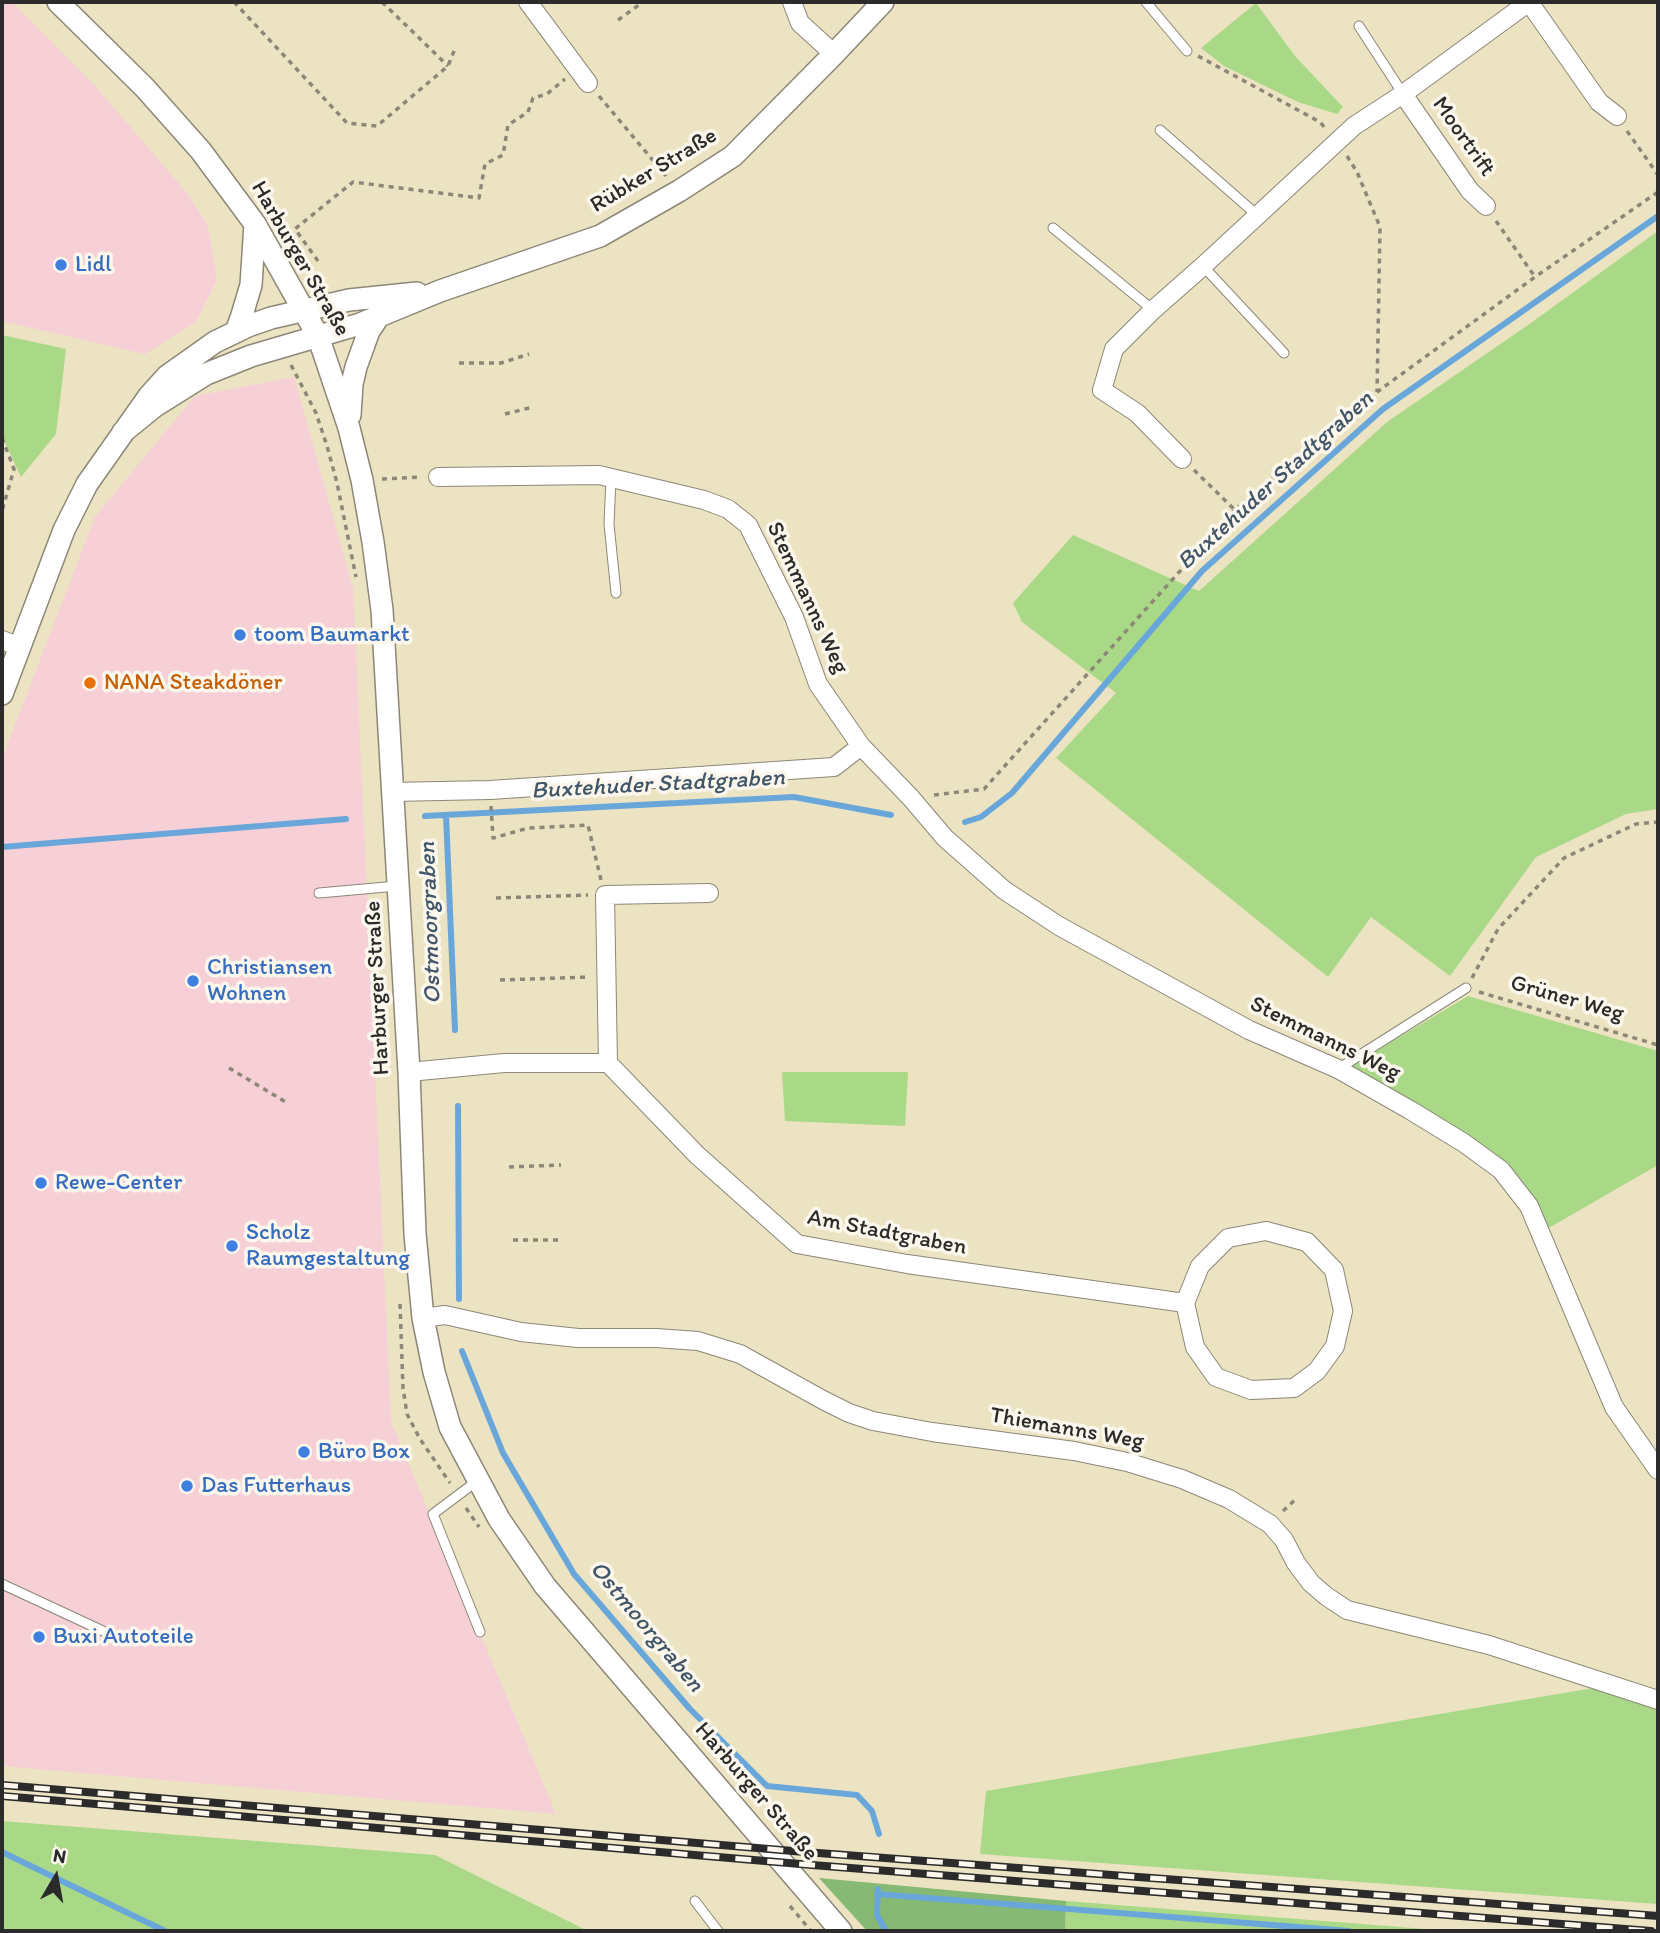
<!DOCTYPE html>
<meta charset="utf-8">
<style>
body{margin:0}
#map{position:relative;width:1660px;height:1933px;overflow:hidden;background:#ece3c3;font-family:Itim,sans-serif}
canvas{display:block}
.frame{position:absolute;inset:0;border:4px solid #2b2b2b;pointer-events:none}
.north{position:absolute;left:21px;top:1842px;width:70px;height:70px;-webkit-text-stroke:5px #fbf7ec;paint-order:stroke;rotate:10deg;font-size:19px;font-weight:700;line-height:28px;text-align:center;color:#2b2b2b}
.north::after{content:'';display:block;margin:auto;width:24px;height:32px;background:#2b2b2b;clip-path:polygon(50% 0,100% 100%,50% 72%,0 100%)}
</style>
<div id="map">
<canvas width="1660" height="1933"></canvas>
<div class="frame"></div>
<div class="north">N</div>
</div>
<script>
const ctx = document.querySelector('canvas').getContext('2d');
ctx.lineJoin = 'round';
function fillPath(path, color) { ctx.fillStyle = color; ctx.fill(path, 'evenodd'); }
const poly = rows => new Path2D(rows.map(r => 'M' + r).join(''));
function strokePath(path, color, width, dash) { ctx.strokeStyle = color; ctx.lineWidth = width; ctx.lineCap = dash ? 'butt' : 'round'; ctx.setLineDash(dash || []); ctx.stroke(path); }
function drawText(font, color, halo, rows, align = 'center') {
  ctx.font = font + ' Itim,sans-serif'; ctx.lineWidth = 7; ctx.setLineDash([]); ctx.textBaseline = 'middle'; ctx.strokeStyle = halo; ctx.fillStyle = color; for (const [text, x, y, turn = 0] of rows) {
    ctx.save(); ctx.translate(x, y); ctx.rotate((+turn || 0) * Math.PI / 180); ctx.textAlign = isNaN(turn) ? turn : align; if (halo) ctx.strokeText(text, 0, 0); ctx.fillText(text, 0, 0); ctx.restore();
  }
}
const built = poly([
 [2,2,12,2,96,87,188,194,208,226,217,280,196,322,145,354,2,321],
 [294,377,353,589,391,1422,556,1814,2,1766,2,759,95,517,195,396]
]);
const green = poly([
 [1256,3,1295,56,1343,107,1337,114,1298,102,1224,66,1201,48],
 [1658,231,1658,809,1626,814,1536,857,1450,976,1371,917,1328,977,1056,758,1116,693,1022,622,1013,603,1073,535,1199,591,1387,422,1528,325],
 [2,335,66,349,56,434,21,477,2,436],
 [1468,996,1658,1051,1658,1165,1547,1229,1535,1202,1508,1164,1469,1136,1410,1100,1346,1069],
 [782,1072,908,1072,905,1126,785,1121],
 [1599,1687,1658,1707,1658,1904,980,1854,986,1791],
 [2,1821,435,1855,588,1931,2,1931],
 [1066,1901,1452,1931,1065,1931]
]);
const forest = poly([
 [819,1878,1066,1901,1065,1931,867,1931]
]);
const stream = poly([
 [446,815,455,1030],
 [425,816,794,797,891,815],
 [965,822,981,817,1012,793,1202,571,1383,409,1658,216],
 [2,847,346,819],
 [458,1106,459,1299],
 [462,1351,503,1453,574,1574,690,1709,767,1786,857,1795,872,1811,879,1834],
 [2,1852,165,1931],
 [878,1889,877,1915,886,1931],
 [877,1894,1349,1931]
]);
const path = poly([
 [234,2,347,123,377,126,448,66,456,46],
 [382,2,448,66],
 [618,20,643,2],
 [1198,56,1320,122,1325,128],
 [599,96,666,176],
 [1627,131,1658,175],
 [1347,156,1357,172,1380,227,1377,392],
 [1496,221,1535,277],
 [318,261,295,229,353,182,479,198,485,164,503,155,508,125,528,112,533,98,547,94,565,79],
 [459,363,501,363,529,354],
 [291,365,316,413,327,446,337,483,356,577],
 [505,414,533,407],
 [2,438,14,469,2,511],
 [1194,470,1235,510],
 [382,479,420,477],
 [934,795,984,789,1235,510,1377,392,1535,277,1658,192],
 [491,806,493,838,528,828,588,825,601,880],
 [496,898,588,895],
 [1472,978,1498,929,1564,858,1636,824,1658,822],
 [500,980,589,977],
 [1479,992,1658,1045],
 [229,1068,289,1104],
 [509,1167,561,1165],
 [513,1240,563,1240],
 [400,1304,403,1388,407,1414,420,1439,450,1483],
 [466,1508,479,1527],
 [1283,1511,1297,1498],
 [790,1906,811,1931]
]);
const service = poly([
 [1146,2,1187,51],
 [1359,26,1403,94],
 [1160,130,1257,215],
 [1053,228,1153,310],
 [1203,266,1284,353],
 [611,478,609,524,616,593],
 [319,893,397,886],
 [1338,1069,1466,988],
 [477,1481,433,1514,480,1632],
 [2,1584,103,1631],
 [695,1901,718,1931]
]);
const minor = poly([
 [528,2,588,83],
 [792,2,800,23,834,54],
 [1529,2,1599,102,1617,116],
 [1403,94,1470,191,1486,206],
 [1182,459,1137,413,1102,390,1114,349,1153,310,1203,266,1354,126,1403,94,1529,2],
 [438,477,599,475,704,500,728,509,748,525,794,617,818,684,861,746,911,798,945,838,1004,890,1059,926,1249,1030,1338,1069,1410,1110,1464,1143,1501,1170,1529,1206,1614,1407,1658,1470],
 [2,640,20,647],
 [392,792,490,790,834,767,861,746],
 [608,1063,605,895,709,893],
 [409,1072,504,1063,608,1063,697,1155,797,1244,907,1264,1185,1303,1195,1347,1216,1377,1251,1390,1294,1388,1317,1371,1335,1346,1343,1311,1334,1270,1307,1242,1266,1231,1228,1238,1200,1266,1185,1303],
 [423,1318,445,1315,521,1332,578,1338,656,1338,698,1341,740,1354,823,1400,849,1413,873,1421,932,1432,1074,1451,1127,1462,1182,1479,1229,1499,1270,1524,1284,1540,1296,1563,1311,1583,1326,1596,1347,1610,1489,1645,1658,1700]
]);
const tertiary = poly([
 [58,2,145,88,201,151,255,224,318,336,349,428,362,480,373,542,382,610,409,1072,415,1234,423,1318,434,1372,450,1427,499,1519,545,1586,841,1931],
 [236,332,242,315,251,285,255,224],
 [350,415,352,384,356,367,369,331,379,316],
 [123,432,155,406,206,374,251,356,360,324,440,291,600,236,679,191,733,156,834,54,883,2],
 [2,694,64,530,87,484,149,396,167,376,215,342,248,326,271,318,349,300,417,293]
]);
const rail = poly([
 [2,1785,805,1852,1658,1916],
 [2,1796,812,1865,1651,1931]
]);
const markers = [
 [61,265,7,"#3f7fe0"],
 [240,635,7,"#3f7fe0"],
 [90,683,7,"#e8710a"],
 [193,981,7,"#3f7fe0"],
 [41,1183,7,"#3f7fe0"],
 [232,1246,7,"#3f7fe0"],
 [304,1452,7,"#3f7fe0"],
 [187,1486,7,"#3f7fe0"],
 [39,1637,7,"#3f7fe0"]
];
const streetNames = [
 ["Moortrift",1463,137,55],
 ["Rübker Straße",654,171,-31],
 ["Harburger Straße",300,259,60],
 ["Stemmanns Weg",807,598,65],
 ["Harburger Straße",378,988,-93],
 ["Grüner Weg",1567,999,16],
 ["Stemmanns Weg",1325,1039,26],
 ["Am Stadtgraben",887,1233,11],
 ["Thiemanns Weg",1067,1429,10],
 ["Harburger Straße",756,1792,49]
];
const shopNames = [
 ["Lidl",75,265],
 ["toom Baumarkt",254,635],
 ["Christiansen",207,968],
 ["Wohnen",207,994],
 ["Rewe-Center",55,1183],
 ["Scholz",246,1233],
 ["Raumgestaltung",246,1259],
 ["Büro Box",318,1452],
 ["Das Futterhaus",201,1486],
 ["Buxi Autoteile",53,1637]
];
const foodNames = [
 ["NANA Steakdöner",104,683]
];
const waterNames = [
 ["Buxtehuder Stadtgraben",1276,481,-42],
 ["Buxtehuder Stadtgraben",658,785,-3],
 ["Ostmoorgraben",431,923,-92],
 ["Ostmoorgraben",646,1627,50]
];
fillPath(built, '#f6cfd7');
fillPath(green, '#a9d986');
fillPath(forest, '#86b973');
strokePath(stream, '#69a7db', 6);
strokePath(service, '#8c8777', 11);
strokePath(minor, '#8c8777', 20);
strokePath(tertiary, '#8c8777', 24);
strokePath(path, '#8c8777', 3.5, [5, 5]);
strokePath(service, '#fff', 9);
strokePath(minor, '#fff', 18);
strokePath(tertiary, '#fff', 21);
strokePath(rail, '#2b2b2b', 8);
strokePath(rail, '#fbf7ec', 5, [16]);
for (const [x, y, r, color] of markers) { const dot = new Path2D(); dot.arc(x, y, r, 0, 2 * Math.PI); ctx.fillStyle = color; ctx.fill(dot); strokePath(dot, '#fbf7ec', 2.5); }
drawText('23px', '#2b2b2b', '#fbf7ec', streetNames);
drawText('23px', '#366cbe', '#fbf7ec', shopNames, 'left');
drawText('23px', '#c56008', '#fbf7ec', foodNames, 'left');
drawText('italic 24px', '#415669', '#fbf7ec', waterNames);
</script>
